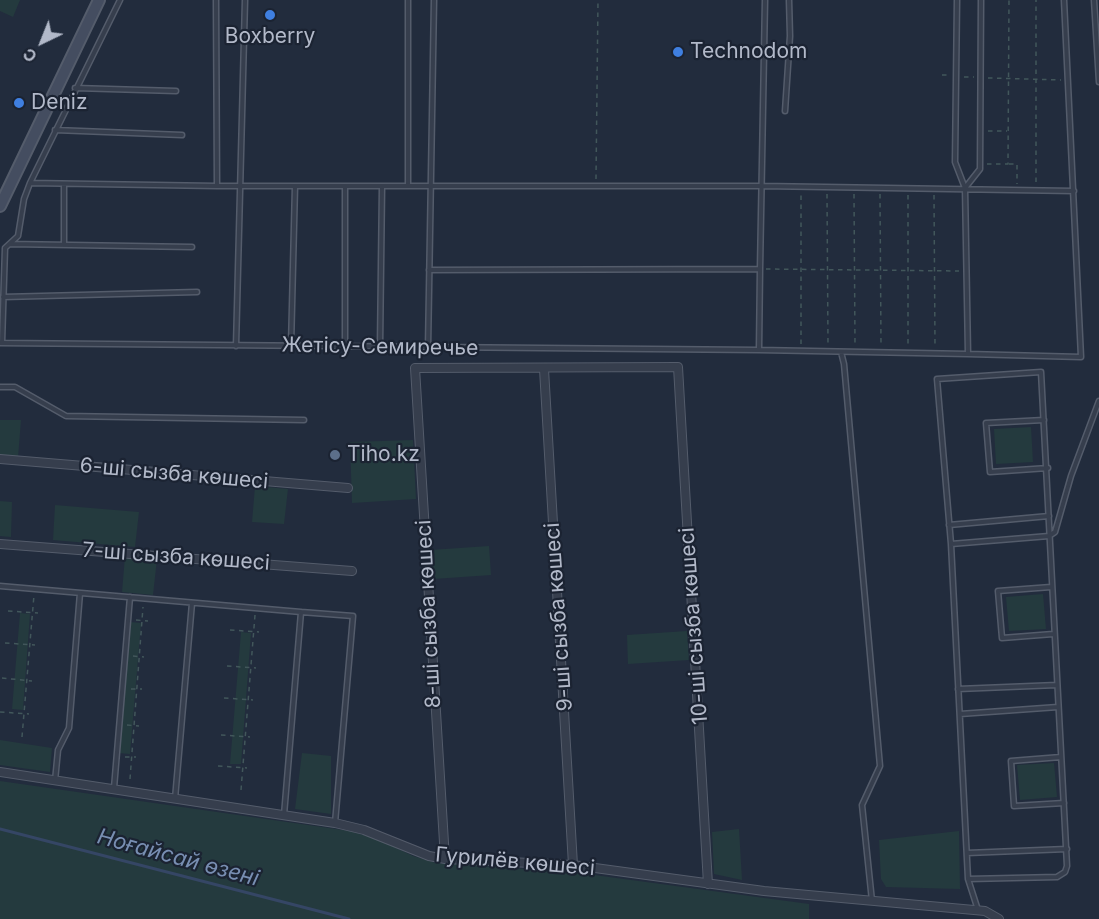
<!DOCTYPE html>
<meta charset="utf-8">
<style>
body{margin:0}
#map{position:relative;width:1099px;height:919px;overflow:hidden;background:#222c3d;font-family:Inter,sans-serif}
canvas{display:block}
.north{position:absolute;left:12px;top:12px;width:60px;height:60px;-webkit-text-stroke:4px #1b2332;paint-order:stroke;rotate:223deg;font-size:16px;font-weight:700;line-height:24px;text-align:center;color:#b2b9c9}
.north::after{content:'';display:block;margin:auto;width:21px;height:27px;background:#b2b9c9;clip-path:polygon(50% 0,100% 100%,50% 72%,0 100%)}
</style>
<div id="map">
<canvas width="1099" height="919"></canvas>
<div class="north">С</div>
</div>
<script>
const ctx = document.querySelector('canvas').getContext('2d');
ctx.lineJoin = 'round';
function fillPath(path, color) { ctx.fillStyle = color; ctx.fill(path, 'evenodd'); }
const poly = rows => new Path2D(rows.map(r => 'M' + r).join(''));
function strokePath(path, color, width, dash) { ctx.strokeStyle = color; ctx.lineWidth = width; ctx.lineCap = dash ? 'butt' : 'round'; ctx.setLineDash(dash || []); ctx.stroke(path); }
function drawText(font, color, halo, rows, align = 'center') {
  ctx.font = font + ' Inter,sans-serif'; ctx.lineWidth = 4.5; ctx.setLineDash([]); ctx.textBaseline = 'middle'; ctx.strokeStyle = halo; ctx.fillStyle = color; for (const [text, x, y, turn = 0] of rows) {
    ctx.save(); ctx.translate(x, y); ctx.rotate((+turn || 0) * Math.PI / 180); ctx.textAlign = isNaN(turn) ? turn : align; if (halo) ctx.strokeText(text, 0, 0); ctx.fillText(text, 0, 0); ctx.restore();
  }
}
const green = poly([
 [0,0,20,0,13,17,0,11],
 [0,420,21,420,18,458,0,456],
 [1031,427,1033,462,996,464,994,429],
 [413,440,416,499,352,503,350,442],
 [255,486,288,489,284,524,252,522],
 [0,501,12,502,11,537,0,536],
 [55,505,139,512,135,547,53,540],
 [489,546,491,575,433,579,431,550],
 [125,556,157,559,153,595,122,592],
 [1043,594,1046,629,1009,631,1006,597],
 [20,613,30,614,23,710,12,709],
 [130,622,141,623,130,754,119,753],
 [687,631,689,660,628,664,627,635],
 [241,632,251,633,241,764,230,764],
 [0,740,52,748,50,772,0,765],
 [302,753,331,756,331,814,295,809],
 [1054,763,1057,797,1020,800,1017,765],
 [0,781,350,831,380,840,413,856,436,863,572,872,809,904,809,919,0,919],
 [739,829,742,880,714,874,712,832],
 [959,831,960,889,886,887,881,879,879,840]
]);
const stream = poly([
 [0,829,349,919]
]);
const path = poly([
 [942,75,948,75],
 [964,77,974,77],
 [988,78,1061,80],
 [988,131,1007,131],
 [987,164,1008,164,1009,0],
 [1009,164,1017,164,1017,184],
 [596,179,598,0],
 [1036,182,1036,0],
 [827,194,828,345],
 [854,194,855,345],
 [880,194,881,346],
 [908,195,908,346],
 [934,195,935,346],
 [766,269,959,271],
 [801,344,801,193],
 [8,611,38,613],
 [136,620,148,621],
 [230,630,259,632],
 [5,643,35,645],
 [133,656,144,657],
 [227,666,256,668],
 [2,678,32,681],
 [131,689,142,689],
 [224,698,253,700],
 [0,712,29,714],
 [127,725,139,726],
 [221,735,250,737],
 [22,737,34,595],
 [125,757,136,757],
 [218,766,247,768],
 [130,779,143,607],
 [241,790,255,615]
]);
const lane = poly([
 [216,0,217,186,408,186,408,0],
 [957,0,955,162,965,188],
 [1094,0,1099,82],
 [75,88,176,91],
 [785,111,790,36,789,0],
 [55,130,182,135],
 [30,183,120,0],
 [408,186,762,186,1074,191],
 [10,244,192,247],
 [64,245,64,184],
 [760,269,765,0],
 [3,297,197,292],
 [0,343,759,350,760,269,429,270],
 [2,343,5,248,18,236,24,199,30,183,217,186],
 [236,346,245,0],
 [291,346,295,186],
 [345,346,345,186],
 [380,347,382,186],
 [428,348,434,0],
 [759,350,968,354,965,188,980,169,981,0],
 [841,352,844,364,880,766,862,805,872,901],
 [968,354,1081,357,1064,0],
 [0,387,15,387,66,416,304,420],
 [1044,420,986,423,990,472,1048,468],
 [949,525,1049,516],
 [951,544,1049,536,1055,532,1071,476,1099,401],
 [0,586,301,612,284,815],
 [1051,587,998,591,1002,638,1053,634],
 [301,612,353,616,335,823],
 [958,689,1057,685],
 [960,714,1058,707],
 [1061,757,1011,761,1014,806,1064,803],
 [55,781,58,750,69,728,80,593],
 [114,788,130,597],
 [175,799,192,603],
 [967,853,1067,849],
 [968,879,1057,877,1065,872,1067,866,1041,372,937,379,951,544,968,879,978,910]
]);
const street = poly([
 [544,369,573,865],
 [0,459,348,488],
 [0,544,352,571],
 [0,772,335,823,364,830,429,856,445,859,573,865,764,891,985,911,999,919],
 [445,859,415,368,678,367,708,884]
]);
const secondary = poly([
 [0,206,99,0]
]);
const markers = [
 [270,15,6,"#3f7fe0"],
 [678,52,6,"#3f7fe0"],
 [19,103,6,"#3f7fe0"],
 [335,455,6,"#5c6f8a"]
];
const poiNames = [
 ["Boxberry",270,37,"center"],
 ["Technodom",690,52],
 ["Deniz",31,103],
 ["Tiho.kz",347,455]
];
const streetNames = [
 ["Жетісу-Семиречье",380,347,1],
 ["6-ші сызба көшесі",174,474,5],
 ["7-ші сызба көшесі",176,557,4],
 ["8-ші сызба көшесі",429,614,-93],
 ["9-ші сызба көшесі",559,617,-94],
 ["10-ші сызба көшесі",694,626,-94],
 ["Гурилёв көшесі",515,862,5]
];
const waterNames = [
 ["Ноғайсай өзені",178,858,15]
];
fillPath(green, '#243a3e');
strokePath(stream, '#354665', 3);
strokePath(lane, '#545c6b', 7);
strokePath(street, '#545c6b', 10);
strokePath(secondary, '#545c6b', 14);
strokePath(path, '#42575b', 1.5, [4.5, 4.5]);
strokePath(lane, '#363e4d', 4);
strokePath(street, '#363e4d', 8);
strokePath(secondary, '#444d60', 10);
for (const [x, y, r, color] of markers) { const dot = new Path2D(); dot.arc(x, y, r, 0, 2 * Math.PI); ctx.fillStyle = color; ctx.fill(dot); strokePath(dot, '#1b2332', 2); }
drawText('21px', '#b2b9c9', '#1b2332', poiNames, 'left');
drawText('21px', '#b2b9c9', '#1b2332', streetNames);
drawText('italic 22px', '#788eb2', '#1b2332', waterNames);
</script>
